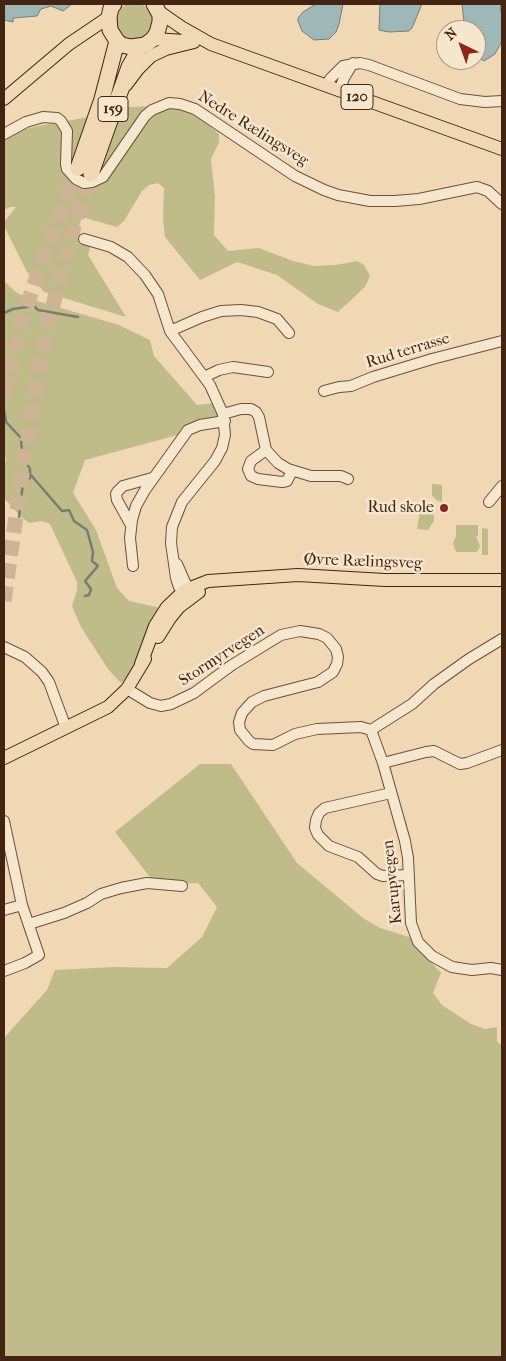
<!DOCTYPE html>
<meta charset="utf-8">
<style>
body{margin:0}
#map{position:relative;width:506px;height:1361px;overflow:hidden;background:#f0d8b4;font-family:"IM FELL French Canon",serif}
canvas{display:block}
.frame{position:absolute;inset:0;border:5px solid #432312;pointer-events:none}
.north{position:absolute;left:436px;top:20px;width:50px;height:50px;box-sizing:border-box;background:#f5e6ce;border:1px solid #ae9883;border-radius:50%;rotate:318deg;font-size:14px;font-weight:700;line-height:20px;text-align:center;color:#432312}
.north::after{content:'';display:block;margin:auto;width:18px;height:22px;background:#8f2418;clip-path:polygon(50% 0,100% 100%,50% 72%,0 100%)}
</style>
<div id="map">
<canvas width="506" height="1361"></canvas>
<div class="frame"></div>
<div class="north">N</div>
</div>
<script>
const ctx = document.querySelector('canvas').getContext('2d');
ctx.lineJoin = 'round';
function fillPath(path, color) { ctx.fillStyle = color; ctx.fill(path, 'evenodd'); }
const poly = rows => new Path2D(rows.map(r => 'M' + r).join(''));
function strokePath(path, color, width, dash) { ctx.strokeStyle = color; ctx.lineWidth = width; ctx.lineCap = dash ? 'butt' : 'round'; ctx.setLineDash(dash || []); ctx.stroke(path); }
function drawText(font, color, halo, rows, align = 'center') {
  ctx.font = font + ' "IM FELL French Canon",serif'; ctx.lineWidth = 5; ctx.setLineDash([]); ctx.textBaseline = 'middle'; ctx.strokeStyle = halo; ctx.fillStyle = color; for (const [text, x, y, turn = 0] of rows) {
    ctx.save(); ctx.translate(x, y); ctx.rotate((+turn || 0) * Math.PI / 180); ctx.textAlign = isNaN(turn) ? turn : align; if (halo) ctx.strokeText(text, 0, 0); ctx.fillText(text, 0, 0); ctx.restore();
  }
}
const green = poly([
 '116 21a18 18 0 1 1 36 0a18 18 0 1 1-36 0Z',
 [154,106,190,110,219,134,219,142,211,159,215,197,214,235,228,251,259,248,293,261,314,266,336,265,357,261,364,265,370,276,365,287,338,312,318,304,277,275,237,262,200,280,165,237,163,219,164,188,158,183,149,185,142,191,124,221,117,227,82,217,77,233,93,237,88,255,126,317,44,292,27,272,4,226,4,222,16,207,10,207,4,210,4,139,21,130,43,125,112,113,128,107],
 [4,281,17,293,37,301,119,325,150,340,154,356,197,405,217,403,222,423,85,460,73,493,96,530,117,588,129,601,157,607,171,613,131,674,121,683,108,669,81,627,72,606,77,590,77,582,50,524,42,521,29,523,20,516,4,498,4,465,6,459,4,453],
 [432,484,442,485,442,502,436,500,432,495],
 [423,510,434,515,434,521,428,530,417,529,420,512],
 [456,525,478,525,478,536,476,536,480,546,477,552,456,552,453,543,456,536],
 [482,528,488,529,488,555,482,555],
 [200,764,231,764,297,863,363,918,380,928,409,937,441,973,433,993,442,1005,471,1024,485,1029,497,1027,497,1041,500,1044,502,1042,502,1357,4,1357,4,1038,47,990,55,970,114,967,167,968,202,937,217,907,198,883,156,885,115,832]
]);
const water = poly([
 [4,4,72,4,63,11,51,6,41,9,37,16,13,18,13,22,4,20,4,4],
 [316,4,343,4,339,24,336,32,329,39,314,40,302,31,298,21,298,18,303,12,316,4],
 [380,4,422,4,412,28,409,31,389,32,379,30,380,4],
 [462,4,502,4,500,7,502,15,502,41,495,54,484,61,476,56,476,30,465,30,462,4]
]);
const stream = poly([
 [4,313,13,309,34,306,38,310,78,317],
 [4,410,6,422,21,438,22,454,30,469,30,478,23,483,19,517],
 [30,474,62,511,69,510,74,521,87,530,93,552,92,561,98,566,85,581,91,589,89,595,85,596]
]);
const highwayTunnel = poly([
 [4,396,23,318,37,276,78,168],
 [4,601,24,461,45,337,70,239,91,174]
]);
const minor = poly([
 [327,86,330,79,343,66,360,63,369,65,460,99,485,102,502,101],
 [339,91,344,78,353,63],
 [4,134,26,122,43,117,57,118,61,121,67,131,66,164,67,169,76,179,84,183,92,182,103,177,145,116,152,110,169,103,180,104,195,109,295,176,324,190,338,195,370,201,395,201,419,199,477,187,488,191,502,204],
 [84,239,111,247,128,257,145,275,158,294,170,331,210,385,223,414,225,435,222,448,215,461,182,502,172,527,171,543,176,578,179,587,187,596],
 [170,331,202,317,221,311,241,310,258,312,277,319,289,333],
 [204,377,219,370,233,367,268,372],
 [324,391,339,387,351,386,373,377,432,359,502,341],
 [223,414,241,409,251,409,256,412,259,417,266,450,278,463,288,469,311,476,341,476,348,479],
 [266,450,251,461,248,469,251,476,258,479,282,482,287,481,292,471],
 [489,502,502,486],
 [131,525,117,500,116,494,117,492,123,486,152,478],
 [177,564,188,589,189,594],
 [133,566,130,538,132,520,136,506,145,490,188,430,200,425,225,421],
 [4,647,25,657,42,672,49,682,66,728],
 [127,689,150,703,161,706,171,704,194,693,232,665,281,635,300,631,319,634,327,638,336,649,338,657,337,664,333,672,318,682,264,696,252,702,242,713,239,722,240,730,249,741,253,744,273,745,295,734,317,729,361,727,371,730,412,704,434,684,469,659,502,639],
 [371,730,383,763,405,841,408,858,411,923,418,942,432,956,452,967,472,970,491,968,502,970],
 [383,763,426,752,434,751,460,764,467,763,502,750],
 [391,793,325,808,319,813,316,820,315,828,318,835,329,846,358,857,377,874,383,876,409,875],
 [4,821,22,905,39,955,25,963,4,971],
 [4,910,22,905],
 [29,924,64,913,87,903,101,894,121,888,147,883,182,886]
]);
const major = poly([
 [158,11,181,27,211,44,502,149],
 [153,39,186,41],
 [126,85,138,69,151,56,166,49,194,42],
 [4,99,69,44,109,17],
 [158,637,170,618,179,607,199,592],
 [141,664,155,626,167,607,185,590,208,581,298,575,385,580,502,580],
 [4,758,108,707,127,689,145,659]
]);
const highway = poly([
 [114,4,111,8,109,17,110,30,117,41,122,45,131,47,145,45,153,39,157,33,160,22,160,15,154,4],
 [78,168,102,99,117,41],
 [91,174,129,67,141,46]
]);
const markers = [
 [444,508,5,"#8f2418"]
];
const shields = [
 [357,97,32],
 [113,109,30]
];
const shieldNames = [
 ["120",357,97],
 ["159",113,109]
];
const streetNames = [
 ["Nedre Rælingsveg",253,129,32],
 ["Rud terrasse",408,351,-17],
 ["Øvre Rælingsveg",363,562,2],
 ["Stormyrvegen",222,656,-33],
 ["Karupvegen",393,882,-96]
];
const poiNames = [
 ["Rud skole",434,508]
];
fillPath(green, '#c0bc89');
fillPath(water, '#9db8b6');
strokePath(water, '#797c74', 1);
strokePath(stream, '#797c74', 2.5);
strokePath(highwayTunnel, '#cdb494', 15, [15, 8]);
strokePath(minor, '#6e503a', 12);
strokePath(major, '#432312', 14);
strokePath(highway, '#432312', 17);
strokePath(minor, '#f5e6ce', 10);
strokePath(major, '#f0d8b4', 12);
strokePath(highway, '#f0d8b4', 15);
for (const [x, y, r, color] of markers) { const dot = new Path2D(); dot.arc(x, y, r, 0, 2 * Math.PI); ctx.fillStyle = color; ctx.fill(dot); strokePath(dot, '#f5e6ce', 2); }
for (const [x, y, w] of shields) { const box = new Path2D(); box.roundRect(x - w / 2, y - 12.5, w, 25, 4); ctx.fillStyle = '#f5e6ce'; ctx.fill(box); strokePath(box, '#432312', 1); }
drawText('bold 15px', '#432312', null, shieldNames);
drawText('16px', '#432312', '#f5e6ce', streetNames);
drawText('16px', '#432312', '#f5e6ce', poiNames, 'right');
</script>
